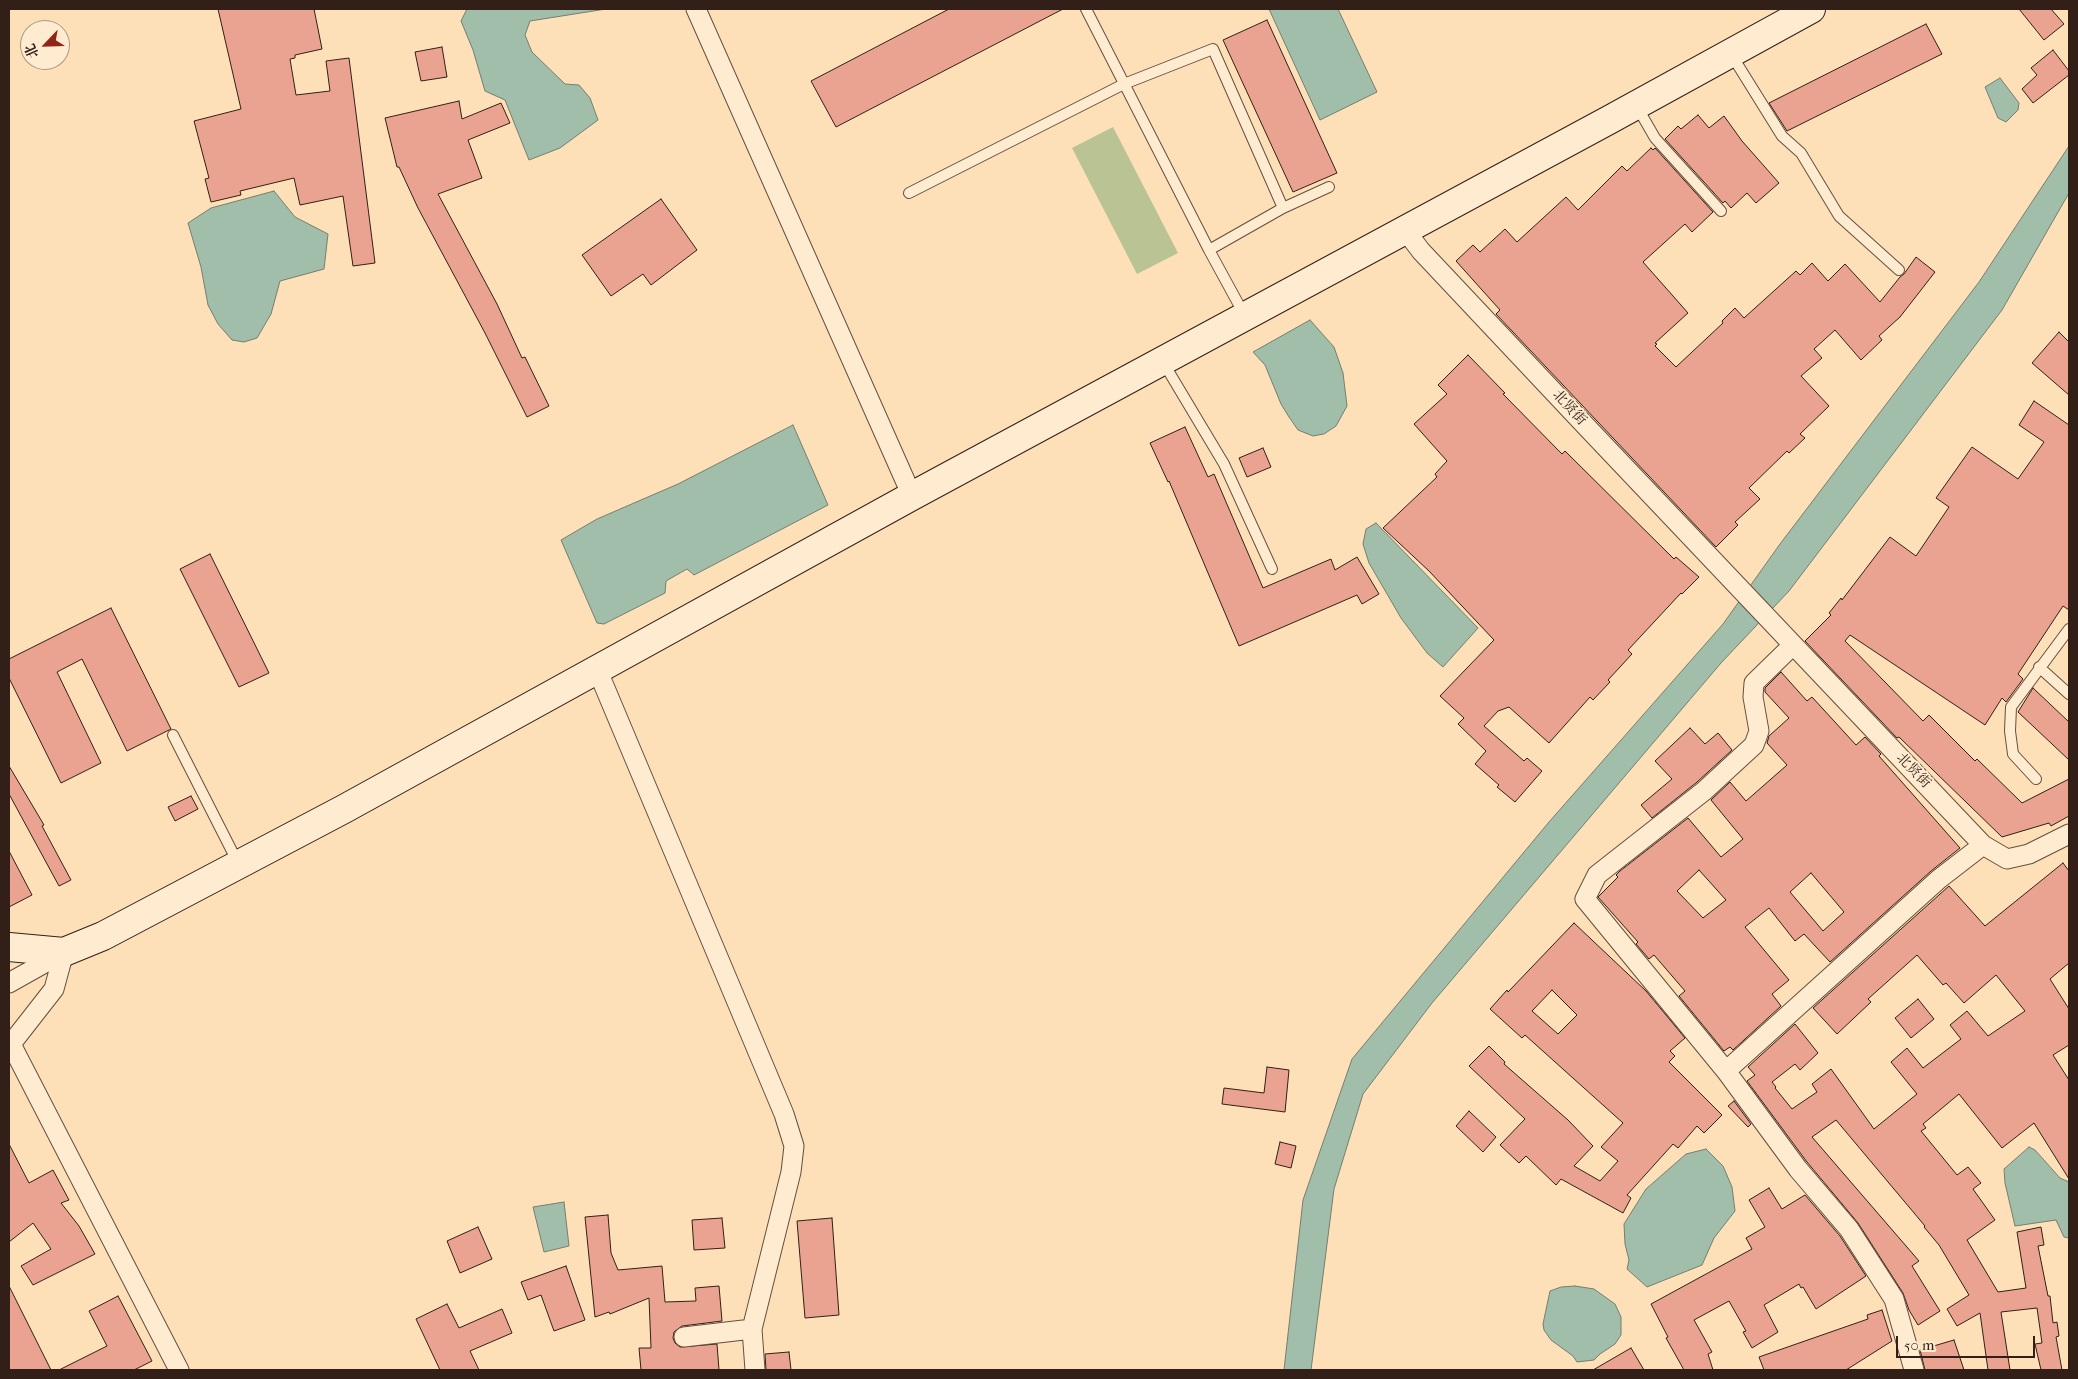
<!DOCTYPE html>
<meta charset="utf-8">
<style>
body{margin:0}
#map{position:relative;width:2078px;height:1379px;overflow:hidden;background:#fde0b7;font-family:"IM FELL French Canon","Noto Serif SC",serif}
canvas{display:block}
.frame{position:absolute;inset:0;border:10px solid #321f17;pointer-events:none}
.north{position:absolute;left:20px;top:20px;width:50px;height:50px;box-sizing:border-box;background:#feebd0;border:1px solid #ac9986;border-radius:50%;rotate:246deg;font-size:14px;font-weight:700;line-height:20px;text-align:center;color:#321f17}
.north::after{content:'';display:block;margin:auto;width:18px;height:22px;background:#8f2418;clip-path:polygon(50% 0,100% 100%,50% 72%,0 100%)}
.scale{position:absolute;left:1896px;top:1336px;width:139px;height:22px;box-sizing:border-box;border:2px solid #321f17;border-top:0;padding-left:6px;font-size:15px;line-height:18px;white-space:nowrap;color:#321f17;-webkit-text-stroke:4px #feebd0;paint-order:stroke}
</style>
<div id="map">
<canvas width="2078" height="1379"></canvas>
<div class="frame"></div>
<div class="north">北</div>
<div class="scale">50 m</div>
</div>
<script>
const ctx = document.querySelector('canvas').getContext('2d');
ctx.lineJoin = 'round';
function fillPath(path, color) { ctx.fillStyle = color; ctx.fill(path, 'evenodd'); }
const poly = rows => new Path2D(rows.map(r => 'M' + r).join(''));
function strokePath(path, color, width, dash) { ctx.strokeStyle = color; ctx.lineWidth = width; ctx.lineCap = dash ? 'butt' : 'round'; ctx.setLineDash(dash || []); ctx.stroke(path); }
function drawText(font, color, halo, rows, align = 'center') {
  ctx.font = font + ' "IM FELL French Canon","Noto Serif SC",serif'; ctx.lineWidth = 4; ctx.setLineDash([]); ctx.textBaseline = 'middle'; ctx.strokeStyle = halo; ctx.fillStyle = color; for (const [text, x, y, turn = 0] of rows) {
    ctx.save(); ctx.translate(x, y); ctx.rotate((+turn || 0) * Math.PI / 180); ctx.textAlign = isNaN(turn) ? turn : align; if (halo) ctx.strokeText(text, 0, 0); ctx.fillText(text, 0, 0); ctx.restore();
  }
}
const green = poly([
 [1113,127,1178,253,1137,274,1072,148]
]);
const water = poly([
 [467,9,606,9,530,21,525,35,532,52,565,84,579,85,590,98,598,120,560,148,529,160,505,100,485,91,473,50,461,21,467,9],
 [1269,9,1338,9,1377,92,1320,120,1269,9],
 [2000,78,2019,103,2018,110,2006,122,1998,118,1985,87,2000,78],
 [2069,146,2069,193,2002,310,1789,591,1721,663,1432,1003,1363,1094,1334,1189,1311,1370,1284,1370,1303,1200,1352,1059,1549,822,1723,624,1780,544,1979,282,2069,146],
 [274,191,295,217,328,234,324,269,280,281,271,314,257,338,244,342,232,340,218,324,208,305,201,267,188,223,211,208,274,191],
 [1310,320,1334,347,1343,373,1347,406,1336,426,1324,434,1313,436,1298,430,1289,417,1281,404,1265,365,1253,352,1310,320],
 [793,425,828,505,694,575,687,569,666,581,665,593,604,624,597,623,561,540,597,519,678,484,793,425],
 [1376,523,1478,628,1443,667,1427,653,1401,618,1369,563,1363,544,1366,529,1376,523],
 [2029,1147,2035,1150,2060,1178,2069,1182,2069,1238,2064,1237,2056,1220,2015,1226,2005,1183,2004,1169,2029,1147],
 [1706,1149,1723,1166,1732,1187,1735,1211,1714,1238,1702,1265,1647,1287,1627,1269,1629,1260,1625,1244,1624,1224,1646,1189,1686,1154,1706,1149],
 [564,1202,569,1246,544,1252,533,1207,564,1202],
 [1575,1286,1594,1289,1615,1304,1621,1317,1621,1335,1615,1344,1600,1354,1594,1360,1577,1362,1573,1356,1551,1340,1544,1330,1543,1324,1550,1291,1561,1287,1575,1286]
]);
const building = poly([
 [218,9,314,9,322,49,295,55,295,58,290,59,296,95,330,91,326,61,349,58,375,263,353,266,343,196,300,205,294,178,240,191,241,195,211,202,205,179,209,178,194,121,241,109,218,9],
 [949,9,1063,9,836,127,811,81,949,9],
 [2019,9,2051,9,2064,24,2044,40,2019,9],
 [1267,20,1337,173,1293,192,1223,40,1267,20],
 [1926,24,1942,54,1787,131,1769,103,1926,24],
 [442,47,447,77,421,81,415,52,442,47],
 [2053,50,2069,71,2069,75,2033,103,2022,89,2037,75,2031,68,2053,50],
 [459,101,462,119,501,103,510,123,468,140,482,178,438,194,497,304,522,358,525,357,549,406,527,417,485,333,418,208,399,167,397,167,385,118,459,101],
 [1698,115,1709,128,1724,116,1742,141,1779,183,1756,203,1747,193,1731,208,1725,201,1723,203,1665,139,1678,126,1681,129,1698,115],
 [1651,148,1653,150,1655,148,1713,212,1692,232,1685,224,1643,262,1688,313,1655,343,1657,344,1655,346,1676,367,1723,323,1722,321,1735,308,1744,318,1796,271,1800,275,1812,263,1828,281,1845,264,1880,302,1900,277,1904,274,1916,257,1935,272,1900,317,1879,336,1882,340,1861,360,1835,330,1814,349,1822,358,1801,376,1829,406,1800,434,1805,438,1789,453,1787,451,1749,488,1760,499,1735,522,1738,525,1716,547,1496,314,1500,310,1456,261,1473,245,1480,252,1505,229,1517,242,1566,197,1578,210,1622,166,1627,171,1651,148],
 [661,199,697,250,651,285,643,274,611,296,582,255,661,199],
 [2059,332,2069,342,2069,395,2032,363,2059,332],
 [1468,355,1505,393,1503,394,1562,454,1565,451,1674,559,1676,557,1699,577,1682,594,1681,593,1628,650,1632,654,1608,680,1610,682,1593,700,1590,697,1549,743,1509,707,1498,711,1484,726,1524,761,1527,758,1542,771,1515,802,1497,787,1499,785,1475,764,1486,751,1458,724,1464,718,1440,696,1494,640,1429,571,1383,528,1437,477,1435,474,1447,461,1414,424,1447,394,1438,385,1468,355],
 [2034,401,2069,425,2069,610,2063,606,2018,674,2023,679,2006,702,2002,698,1985,725,1850,635,1845,641,1923,721,1929,715,1975,761,1977,759,2022,803,2069,779,2069,816,2051,826,2049,823,2002,837,1899,737,1897,738,1805,641,1831,615,1829,613,1841,598,1842,600,1890,537,1916,556,1949,507,1936,498,1972,447,2018,479,2044,442,2019,425,2034,401],
 [1185,427,1208,477,1214,474,1263,588,1331,559,1335,570,1357,557,1379,594,1362,604,1357,595,1239,646,1169,481,1168,482,1150,443,1185,427],
 [1263,448,1271,467,1247,477,1239,458,1263,448],
 [210,554,269,673,239,687,180,569,210,554],
 [111,608,171,729,127,751,82,659,57,672,101,763,61,783,9,678,9,659,111,608],
 [1781,672,1807,701,1812,697,1856,745,1865,737,1881,754,1879,756,1960,848,1931,871,1830,962,1804,934,1795,941,1769,908,1745,927,1789,980,1772,994,1781,1006,1733,1050,1730,1047,1724,1051,1679,996,1685,991,1654,955,1649,959,1636,944,1638,942,1598,897,1618,877,1616,875,1620,871,1688,818,1721,857,1743,839,1711,800,1730,782,1746,801,1787,765,1767,743,1769,736,1789,718,1765,692,1765,688,1781,672],
 [1699,870,1726,900,1703,918,1677,891,1699,870],
 [1811,873,1844,912,1823,931,1790,892,1811,873],
 [2033,688,2069,722,2069,760,2018,712,2033,688],
 [1690,728,1705,744,1718,733,1732,750,1697,782,1652,818,1641,805,1672,779,1655,761,1690,728],
 [9,766,44,825,42,826,71,880,59,886,9,794,9,766],
 [191,796,198,809,175,821,168,807,191,796],
 [9,851,32,895,9,907,9,851],
 [2063,863,2069,871,2069,963,2050,979,2069,1009,2069,1045,2053,1055,2069,1080,2069,1179,2034,1123,2002,1148,1959,1094,1923,1124,1926,1128,1921,1131,1957,1175,1968,1167,1981,1183,1973,1189,1995,1220,1967,1240,1998,1292,2026,1288,2017,1232,2041,1227,2044,1245,2038,1246,2048,1296,2050,1296,2053,1323,2057,1322,2059,1336,2056,1337,2062,1370,2041,1370,2035,1344,2042,1343,2037,1308,2001,1312,2010,1370,1988,1370,1980,1313,1957,1326,1947,1309,1969,1295,1939,1245,1924,1227,1925,1226,1836,1120,1812,1137,1919,1261,1912,1266,1940,1311,1918,1325,1909,1310,1903,1293,1858,1223,1807,1162,1747,1081,1755,1075,1748,1067,1795,1024,1818,1053,1800,1070,1795,1064,1772,1082,1776,1087,1775,1088,1792,1109,1817,1092,1812,1084,1831,1069,1874,1129,1917,1094,1891,1062,1907,1048,1923,1068,1961,1039,1950,1025,1967,1011,1988,1036,2025,1011,1996,975,1964,1003,1946,983,1943,985,1917,955,1868,999,1871,1002,1837,1034,1813,1008,1949,886,1985,926,2063,863],
 [1574,923,1646,991,1685,1038,1670,1051,1675,1056,1669,1062,1722,1115,1704,1133,1697,1126,1678,1148,1673,1144,1627,1195,1631,1198,1623,1213,1561,1179,1556,1185,1526,1156,1519,1163,1500,1145,1525,1119,1469,1066,1489,1046,1505,1062,1504,1064,1568,1120,1593,1146,1574,1166,1600,1181,1618,1161,1601,1147,1623,1123,1525,1035,1522,1038,1490,1009,1507,990,1508,992,1574,923],
 [1552,990,1577,1015,1558,1034,1532,1011,1552,990],
 [1918,999,1934,1019,1911,1038,1895,1018,1918,999],
 [1267,1067,1289,1070,1285,1112,1222,1104,1224,1088,1264,1093,1267,1067],
 [1734,1101,1751,1124,1748,1127,1728,1106,1734,1101],
 [1469,1111,1496,1137,1483,1152,1456,1126,1469,1111],
 [1280,1142,1296,1146,1291,1168,1275,1164,1280,1142],
 [9,1144,29,1183,53,1170,69,1200,61,1203,79,1226,95,1254,33,1285,21,1266,51,1249,33,1223,9,1242,9,1144],
 [1769,1188,1782,1209,1805,1195,1840,1236,1866,1276,1816,1309,1803,1287,1801,1288,1799,1284,1764,1305,1778,1332,1752,1348,1743,1332,1746,1331,1729,1301,1694,1320,1712,1352,1708,1354,1713,1370,1684,1370,1666,1338,1668,1337,1651,1304,1752,1249,1746,1238,1765,1227,1749,1200,1769,1188],
 [608,1215,611,1253,618,1270,662,1266,665,1302,696,1301,695,1288,719,1286,722,1321,682,1326,674,1332,673,1338,675,1343,680,1347,717,1344,719,1370,641,1370,639,1348,651,1348,649,1298,610,1314,609,1312,595,1317,585,1217,608,1215],
 [722,1218,725,1248,694,1250,692,1220,722,1218],
 [832,1218,839,1315,805,1318,797,1221,832,1218],
 [478,1227,492,1259,460,1273,447,1241,478,1227],
 [566,1266,585,1320,554,1331,541,1295,528,1300,521,1282,566,1266],
 [9,1286,51,1370,9,1370,9,1286],
 [118,1296,152,1361,134,1370,59,1370,107,1346,89,1311,118,1296],
 [447,1304,459,1328,502,1309,512,1333,470,1351,479,1370,440,1370,416,1319,447,1304],
 [1882,1310,1892,1341,1846,1370,1764,1370,1759,1357,1868,1319,1867,1315,1882,1310],
 [1954,1340,1964,1370,1925,1370,1920,1350,1954,1340],
 [1631,1348,1644,1370,1593,1370,1631,1348],
 [789,1352,791,1370,766,1370,765,1354,789,1352]
]);
const service = poly([
 [1086,9,1209,250,1245,316],
 [1731,54,1782,136,1801,153,1839,216,1899,270],
 [1636,105,1655,138,1721,211],
 [909,193,1124,84,1213,49,1283,208],
 [1209,250,1283,208,1329,187],
 [1163,362,1224,464,1272,569],
 [2039,667,2069,694],
 [173,735,238,863],
 [2036,779,2013,754,2010,731,2011,707,2069,629]
]);
const minor = poly([
 [696,9,912,496],
 [1405,230,1421,251,1581,421,1983,845,2007,859,2029,854,2069,834],
 [1793,645,1754,683,1753,697,1759,731,1754,745,1704,791,1597,875,1585,899,1726,1071,1798,1169,1849,1229,1894,1299,1914,1370],
 [597,669,784,1114,794,1146,791,1172,752,1329,755,1370],
 [64,952,54,989,11,1044,179,1370],
 [9,983,64,952],
 [1726,1071,1939,879,1983,845],
 [684,1337,752,1329]
]);
const secondary = poly([
 [9,947,64,952,103,936,344,809,912,496,1609,120,1811,9]
]);
const streetNames = [
 ["北贤街",1569,408,47],
 ["北贤街",1913,771,46]
];
fillPath(green, '#b9c393');
fillPath(water, '#a0beaa');
strokePath(water, '#747e6f', 1);
fillPath(building, '#eaa390');
strokePath(building, '#321f17', 1);
strokePath(service, '#654f3f', 12);
strokePath(minor, '#654f3f', 21);
strokePath(secondary, '#321f17', 30);
strokePath(service, '#feebd0', 10);
strokePath(minor, '#feebd0', 19);
strokePath(secondary, '#feebd0', 28);
drawText('14px', '#321f17', '#feebd0', streetNames);
</script>
